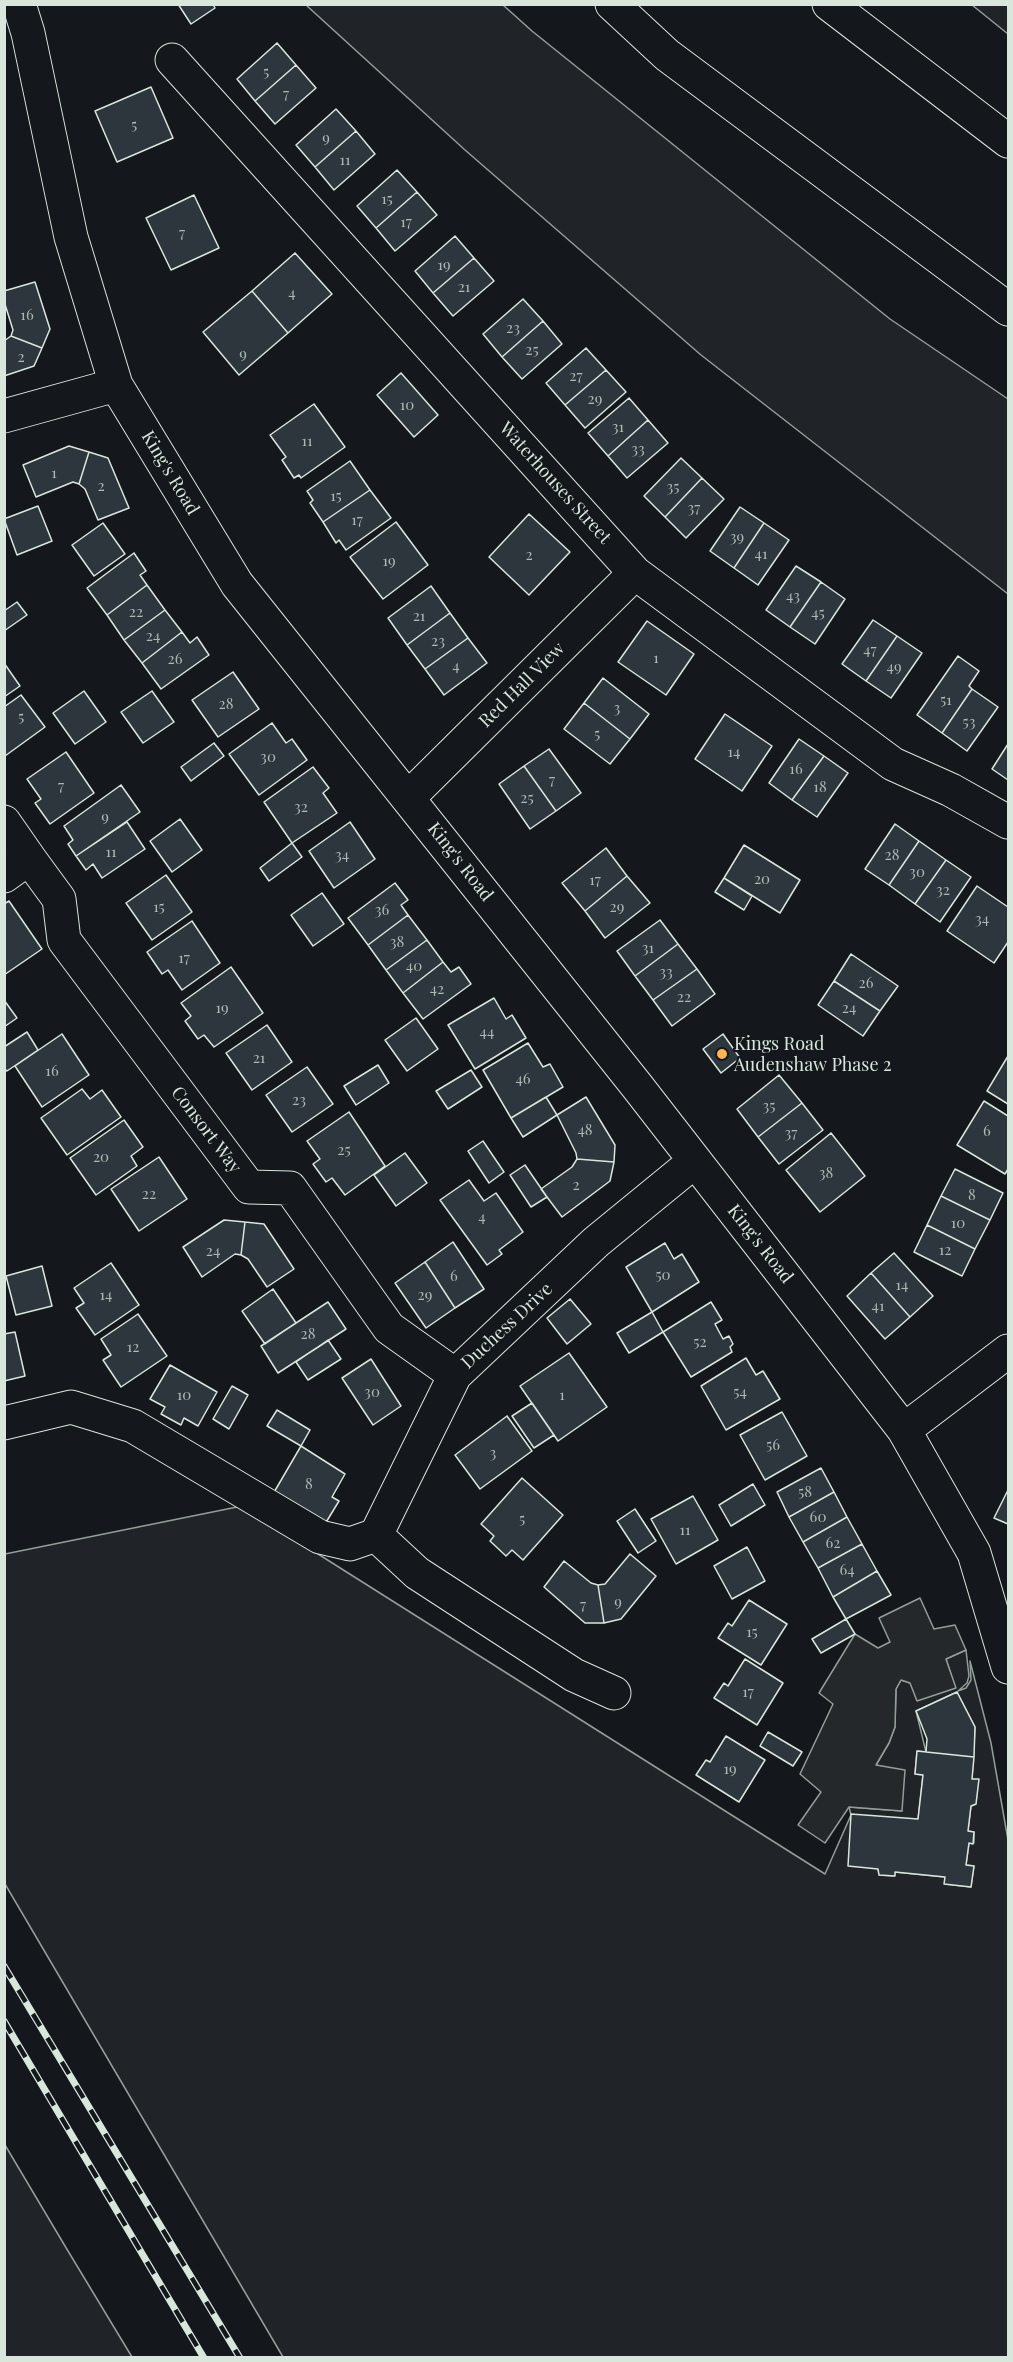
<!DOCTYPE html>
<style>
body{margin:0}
#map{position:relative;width:1013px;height:2362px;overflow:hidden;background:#14181c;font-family:"Playfair Display",serif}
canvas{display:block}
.frame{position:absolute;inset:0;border:6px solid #d8e6dc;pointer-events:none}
</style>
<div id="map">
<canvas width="1013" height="2362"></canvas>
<div class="frame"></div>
</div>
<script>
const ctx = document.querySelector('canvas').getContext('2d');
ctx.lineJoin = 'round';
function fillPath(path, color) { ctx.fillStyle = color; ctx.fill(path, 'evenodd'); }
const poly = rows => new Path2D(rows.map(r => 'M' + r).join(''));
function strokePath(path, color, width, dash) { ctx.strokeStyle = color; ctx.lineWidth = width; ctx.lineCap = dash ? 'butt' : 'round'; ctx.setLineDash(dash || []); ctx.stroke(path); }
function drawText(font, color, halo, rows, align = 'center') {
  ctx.font = font + ' "Playfair Display",serif'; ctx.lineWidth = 4.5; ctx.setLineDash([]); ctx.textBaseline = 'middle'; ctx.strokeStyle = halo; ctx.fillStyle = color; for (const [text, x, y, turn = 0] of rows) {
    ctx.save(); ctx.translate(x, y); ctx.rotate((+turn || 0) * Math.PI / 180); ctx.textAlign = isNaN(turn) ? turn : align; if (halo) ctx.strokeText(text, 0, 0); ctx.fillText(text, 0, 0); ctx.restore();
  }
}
const green = poly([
 [306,5,503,5,532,31,890,319,1008,399,1008,594,701,355,465,150,306,5],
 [972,5,1008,5,1008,34,972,5],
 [242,1506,825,1874,851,1815,849,1807,902,1811,876,1765,889,1743,895,1727,896,1689,901,1680,910,1683,955,1688,946,1659,966,1650,969,1676,967,1683,958,1691,966,1688,971,1680,970,1661,991,1743,1008,1840,1008,2357,283,2357,5,1884,5,1554,242,1506],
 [957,1692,975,1727,972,1779,978,1780,976,1804,971,1806,968,1831,974,1832,974,1843,969,1843,966,1865,974,1866,971,1887,945,1884,945,1877,895,1872,894,1876,879,1875,878,1869,918,1819,923,1775,915,1774,917,1751,926,1752,916,1711,957,1692],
 [5,2145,65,2246,132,2357,5,2357,5,2145]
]);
const parking = poly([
 [920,1598,934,1629,955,1625,966,1650,946,1659,956,1688,917,1701,910,1683,901,1680,896,1689,895,1727,889,1743,876,1765,905,1770,902,1811,849,1807,825,1843,798,1825,821,1792,800,1774,833,1704,819,1693,855,1634,878,1648,890,1642,879,1618,920,1598]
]);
const building = poly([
 [178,4,213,4,215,8,191,24,178,4],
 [277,43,296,65,255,101,237,79,277,43],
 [296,65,316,88,275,124,255,101,296,65],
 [151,87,173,138,117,162,95,111,151,87],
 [336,109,356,131,315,167,296,145,336,109],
 [356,131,375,154,334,190,315,167,356,131],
 [397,170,417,192,376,228,357,206,397,170],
 [417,192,437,215,395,251,376,228,417,192],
 [194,195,219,248,171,270,146,218,194,195],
 [455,236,474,258,433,293,415,271,455,236],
 [295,253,332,294,288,333,252,291,295,253],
 [474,258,494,281,453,316,433,293,474,258],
 [35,282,50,329,42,348,11,336,13,330,4,301,4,291,35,282],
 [252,291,288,333,239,375,203,332,252,291],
 [523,299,543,321,502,357,483,334,523,299],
 [543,321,562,344,522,379,502,357,543,321],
 [11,336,42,348,34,366,4,376,4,341,11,336],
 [586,348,606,370,565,405,546,383,586,348],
 [606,370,626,392,585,428,565,405,606,370],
 [401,373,438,415,414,437,377,395,401,373],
 [629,398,648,420,608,456,588,433,629,398],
 [314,404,345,447,301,478,299,475,294,478,282,460,286,457,270,435,314,404],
 [648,420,668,443,627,478,608,456,648,420],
 [69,446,89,452,79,484,73,482,36,497,23,465,69,446],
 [89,452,108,458,129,508,98,520,85,489,79,484,89,452],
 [681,458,702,478,665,517,644,496,681,458],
 [350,461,370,490,323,522,310,503,313,500,307,491,350,461],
 [702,478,724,499,686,538,665,517,702,478],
 [370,490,391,518,346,550,339,540,336,543,323,522,370,490],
 [38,506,52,541,17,555,4,519,38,506],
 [740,507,764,523,734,568,710,551,740,507],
 [529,514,570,552,529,595,489,557,529,514],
 [396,522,428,565,383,599,350,557,396,522],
 [103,523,125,554,94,576,72,545,103,523],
 [764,523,789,540,758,585,734,568,764,523],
 [134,553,146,571,140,575,147,585,107,615,87,588,134,553],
 [796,566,821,582,790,627,766,610,796,566],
 [821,582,845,599,815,644,790,627,821,582],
 [147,585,165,610,124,640,107,615,147,585],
 [431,586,450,613,407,645,388,618,431,586],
 [17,602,27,615,4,631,4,611,17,602],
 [165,610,182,632,142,663,124,640,165,610],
 [450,613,468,638,425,669,407,645,450,613],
 [873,620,897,636,866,681,842,664,873,620],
 [647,621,694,654,666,695,618,662,647,621],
 [182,632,190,643,197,637,209,655,161,689,142,663,182,632],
 [897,636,922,653,891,698,866,681,897,636],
 [468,638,487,663,444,695,425,669,468,638],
 [958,656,979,671,969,686,972,689,942,733,917,715,958,656],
 [4,663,20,686,4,697,4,663],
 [233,672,259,709,218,737,192,700,233,672],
 [603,678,649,714,630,739,584,703,603,678],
 [972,689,998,707,967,751,942,733,972,689],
 [84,691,106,722,75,744,53,713,84,691],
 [152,691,174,722,143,743,121,712,152,691],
 [21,695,45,727,5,756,4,707,21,695],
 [584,703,630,739,610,764,564,729,584,703],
 [725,714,772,746,742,791,695,759,725,714],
 [272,723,286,743,292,739,307,760,259,795,229,754,272,723],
 [799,739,824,756,792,800,769,783,799,739],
 [214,743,224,756,191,781,181,767,214,743],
 [1008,744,1008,780,992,769,1008,744],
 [549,749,581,793,556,811,524,766,549,749],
 [66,752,94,793,50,824,35,803,41,799,27,779,66,752],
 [824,756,848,773,817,817,792,800,824,756],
 [524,766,556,811,530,829,499,784,524,766],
 [313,767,329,788,323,793,337,813,292,843,264,802,313,767],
 [121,785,140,812,76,856,68,844,73,840,64,826,121,785],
 [180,819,202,850,172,872,150,841,180,819],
 [127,822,145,849,102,878,93,864,86,870,76,856,127,822],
 [350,822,375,859,334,888,309,851,350,822],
 [895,824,919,841,889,885,865,869,895,824],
 [919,841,946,860,915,904,889,885,919,841],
 [292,843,302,857,269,881,260,868,292,843],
 [744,845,800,880,780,913,724,878,744,845],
 [606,848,627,876,585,911,562,883,606,848],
 [946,860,971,877,940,922,915,904,946,860],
 [166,875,192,912,152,940,126,903,166,875],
 [627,876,650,903,605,938,585,911,627,876],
 [724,878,752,896,744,910,715,892,724,878],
 [395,883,408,900,401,905,408,915,368,945,348,918,395,883],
 [977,886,1008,907,1008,942,994,963,947,931,977,886],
 [322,893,344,924,313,946,291,915,322,893],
 [9,901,42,949,4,975,4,904,9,901],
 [408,915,427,940,386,970,368,945,408,915],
 [660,920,678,944,635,976,617,951,660,920],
 [192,921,220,963,182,990,168,970,162,974,147,952,192,921],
 [427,940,443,962,403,993,386,970,427,940],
 [678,944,697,969,653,1000,635,976,678,944],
 [851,954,898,986,880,1011,834,981,851,954],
 [443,962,451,972,459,967,471,984,423,1019,403,993,443,962],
 [231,967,263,1013,214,1047,204,1035,198,1039,185,1021,191,1016,181,1003,231,967],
 [697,969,715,994,672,1026,653,1000,697,969],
 [834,981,880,1011,863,1036,818,1005,834,981],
 [494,998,506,1019,512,1015,526,1038,475,1069,448,1025,494,998],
 [4,1000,17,1018,4,1027,4,1000],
 [416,1018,438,1049,407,1071,385,1040,416,1018],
 [267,1025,292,1062,252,1090,226,1053,267,1025],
 [27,1032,38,1050,7,1071,4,1068,4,1047,27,1032],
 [62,1034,89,1075,42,1107,15,1066,62,1034],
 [723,1034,740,1058,721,1073,703,1049,723,1034],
 [528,1043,543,1067,550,1064,563,1087,511,1118,483,1070,528,1043],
 [1008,1056,1008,1104,987,1091,1008,1056],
 [378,1065,389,1083,356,1105,344,1086,378,1065],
 [307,1067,333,1104,292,1132,266,1095,307,1067],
 [471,1070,482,1087,448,1109,436,1091,471,1070],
 [779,1075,802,1103,758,1137,737,1109,779,1075],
 [82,1089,90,1099,102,1090,121,1117,67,1155,41,1118,82,1089],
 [546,1097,557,1115,523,1137,511,1118,546,1097],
 [586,1097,615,1145,614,1162,577,1159,576,1153,557,1115,586,1097],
 [984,1101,1008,1116,1008,1169,1005,1174,957,1145,984,1101],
 [802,1103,823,1130,779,1164,758,1137,802,1103],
 [349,1112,385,1166,345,1195,332,1178,326,1182,313,1164,320,1159,307,1141,349,1112],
 [124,1120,143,1147,131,1156,137,1166,96,1195,70,1158,124,1120],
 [831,1133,865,1176,820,1212,786,1170,831,1133],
 [483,1141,504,1172,489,1183,468,1151,483,1141],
 [405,1153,427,1183,396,1206,374,1175,405,1153],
 [159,1157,187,1199,139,1231,111,1189,159,1157],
 [577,1159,614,1162,610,1181,562,1217,541,1189,572,1167,577,1159],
 [525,1165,547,1197,531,1207,510,1175,525,1165],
 [955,1169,1003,1193,990,1220,941,1196,955,1169],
 [469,1180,484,1201,496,1193,523,1232,499,1250,502,1254,487,1265,440,1200,469,1180],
 [941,1196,990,1220,975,1249,927,1225,941,1196],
 [224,1220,245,1222,241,1255,235,1254,202,1277,183,1247,224,1220],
 [245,1222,264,1224,294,1269,267,1287,248,1259,241,1255,245,1222],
 [927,1225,975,1249,962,1276,914,1252,927,1225],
 [453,1242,484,1289,455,1308,425,1262,453,1242],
 [665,1243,674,1259,682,1254,699,1282,652,1312,626,1267,665,1243],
 [894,1253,933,1296,910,1317,871,1273,894,1253],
 [425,1262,455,1308,426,1328,395,1283,425,1262],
 [111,1263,139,1305,95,1335,76,1308,84,1303,74,1288,111,1263],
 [42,1266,52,1306,16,1315,6,1276,42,1266],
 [871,1273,910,1317,885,1339,847,1296,871,1273],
 [273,1289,296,1323,265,1344,242,1311,273,1289],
 [570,1299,591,1324,567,1344,547,1318,570,1299],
 [328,1302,346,1329,278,1373,261,1346,328,1302],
 [711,1302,722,1320,715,1324,723,1339,729,1336,733,1344,730,1347,732,1352,691,1377,663,1332,711,1302],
 [652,1312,663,1332,629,1353,617,1333,652,1312],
 [138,1314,167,1356,121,1387,103,1360,111,1355,101,1339,138,1314],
 [15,1332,25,1376,4,1381,4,1334,15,1332],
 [328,1340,341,1359,308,1380,296,1362,328,1340],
 [569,1353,607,1407,558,1441,520,1386,569,1353],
 [746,1358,756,1375,763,1371,780,1399,726,1430,701,1386,746,1358],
 [371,1359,401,1406,373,1425,342,1378,371,1359],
 [170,1365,217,1392,198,1426,184,1418,181,1425,161,1414,165,1407,150,1399,170,1365],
 [232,1386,248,1395,229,1429,213,1419,232,1386],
 [532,1403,554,1435,534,1448,512,1416,532,1403],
 [277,1410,310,1430,301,1446,267,1426,277,1410],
 [782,1412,807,1456,765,1480,740,1435,782,1412],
 [507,1416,532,1451,480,1489,455,1455,507,1416],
 [301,1446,345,1474,332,1497,339,1501,325,1524,273,1494,301,1446],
 [821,1468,834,1492,789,1517,777,1492,821,1468],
 [522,1478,563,1515,523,1560,512,1550,506,1556,490,1541,494,1536,481,1524,522,1478],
 [753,1484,765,1505,731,1526,719,1505,753,1484],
 [1008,1490,1008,1524,994,1518,1008,1490],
 [834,1492,847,1517,803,1542,789,1517,834,1492],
 [693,1496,718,1540,676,1564,651,1519,693,1496],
 [635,1509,656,1541,638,1553,617,1521,635,1509],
 [847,1517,862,1544,818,1568,803,1542,847,1517],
 [862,1544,877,1571,833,1597,818,1568,862,1544],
 [747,1547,765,1581,732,1599,714,1566,747,1547],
 [630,1554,656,1576,621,1619,604,1623,598,1585,605,1584,630,1554],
 [564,1561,591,1583,598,1585,604,1623,585,1623,544,1587,564,1561],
 [877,1571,891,1595,846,1619,833,1597,877,1571],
 [749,1600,787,1624,761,1665,718,1638,728,1623,732,1626,749,1600],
 [846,1619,855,1634,821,1653,812,1639,846,1619],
 [745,1659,783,1683,757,1725,714,1698,724,1683,728,1686,745,1659],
 [957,1692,975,1727,974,1757,926,1752,927,1739,916,1711,957,1692],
 [768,1732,802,1752,793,1766,760,1746,768,1732],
 [726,1736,765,1760,739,1802,696,1775,706,1760,710,1762,726,1736],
 [917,1751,974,1757,972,1779,979,1779,976,1804,971,1806,968,1831,974,1832,973,1844,969,1843,966,1865,974,1866,971,1887,944,1884,945,1877,895,1872,895,1876,879,1875,878,1869,848,1866,851,1814,918,1819,923,1775,915,1774,917,1751]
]);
const minor = poly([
 [19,4,28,33,71,237,116,385,237,584,637,1086,904,1430,974,1553,1008,1667],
 [172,60,635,573,893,764,951,790,1008,822],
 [4,416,116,385],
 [409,797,635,573],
 [4,822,29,858,4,876],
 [29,858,59,899,64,940,249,1187,290,1188,389,1328,455,1375],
 [4,1423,71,1407,133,1426,320,1537,350,1544,376,1535],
 [904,1430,1008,1351],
 [614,1693,574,1675,417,1573,376,1535,455,1375,596,1242,695,1161]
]);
const highway = poly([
 [612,4,667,55,1008,309],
 [829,4,1008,141]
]);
const rail = poly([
 [4,1966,240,2358],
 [4,2021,204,2358]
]);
const markers = [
 [722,1054,6,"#ffb74d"]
];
const numberNames = [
 ["5",266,72],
 ["7",286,94],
 ["5",134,125],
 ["9",326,138],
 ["11",345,160],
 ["15",387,199],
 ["17",406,222],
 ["7",182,233],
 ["19",444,265],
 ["21",464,287],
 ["4",292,293],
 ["16",27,315],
 ["23",513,328],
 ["25",532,350],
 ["9",243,354],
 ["2",21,357],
 ["27",576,376],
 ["29",595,399],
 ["10",407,405],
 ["31",618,427],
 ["11",307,441],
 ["33",638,449],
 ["1",54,473],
 ["2",101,486],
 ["35",673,487],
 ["15",336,496],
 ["37",694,508],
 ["17",357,520],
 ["39",737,537],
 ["41",761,554],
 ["2",529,555],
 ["19",389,561],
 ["43",793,596],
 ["22",136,612],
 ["45",818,613],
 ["21",419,616],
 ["24",153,636],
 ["23",438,641],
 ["47",870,650],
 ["1",656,658],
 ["26",175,659],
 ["4",456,666],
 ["49",894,667],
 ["51",946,700],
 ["28",226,704],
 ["3",617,708],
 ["5",21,717],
 ["53",969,722],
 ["5",597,734],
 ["14",734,752],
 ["30",268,757],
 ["16",796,769],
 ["7",552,780],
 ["7",61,786],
 ["18",820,787],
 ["25",527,798],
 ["32",301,807],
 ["9",105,817],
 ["11",111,852],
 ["34",342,855],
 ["28",892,855],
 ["30",917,872],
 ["20",762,879],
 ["17",595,880],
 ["32",943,890],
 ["15",159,907],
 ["29",617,907],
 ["36",382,910],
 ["34",982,919],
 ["38",397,942],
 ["31",648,948],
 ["17",184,958],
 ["40",414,966],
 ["33",666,972],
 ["26",866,983],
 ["42",437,989],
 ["22",684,997],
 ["19",222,1008],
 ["24",849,1008],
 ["44",487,1032],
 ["21",259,1058],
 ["16",52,1071],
 ["46",523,1079],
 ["23",299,1100],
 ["35",769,1106],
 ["48",585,1130],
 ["6",987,1131],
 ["37",791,1133],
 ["25",344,1150],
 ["20",101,1157],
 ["38",826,1173],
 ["2",576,1185],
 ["22",149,1194],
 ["8",972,1195],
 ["4",482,1217],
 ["10",958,1223],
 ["12",945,1250],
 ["24",213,1251],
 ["50",663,1275],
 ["6",454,1276],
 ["14",902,1285],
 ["14",106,1295],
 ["29",425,1295],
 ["41",878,1306],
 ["28",308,1334],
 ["52",700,1342],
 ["12",133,1347],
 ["30",372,1392],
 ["54",740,1392],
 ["10",184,1395],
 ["1",562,1395],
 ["56",773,1445],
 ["3",493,1453],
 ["8",309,1484],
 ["58",805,1492],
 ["60",818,1517],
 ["5",522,1519],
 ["11",685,1530],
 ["62",833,1543],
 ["64",847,1570],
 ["9",618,1602],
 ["7",583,1605],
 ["15",752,1632],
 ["17",748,1692],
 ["19",730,1769]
];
const streetNames = [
 ["King's Road",170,473,59],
 ["Waterhouses Street",555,483,48],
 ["Red Hall View",522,685,-45],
 ["King's Road",460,862,52],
 ["Consort Way",206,1130,53],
 ["King's Road",760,1244,52],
 ["Duchess Drive",507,1326,-43]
];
const poiNames = [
 ["Kings Road",734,1044],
 ["Audenshaw Phase 2",734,1065]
];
fillPath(green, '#202428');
strokePath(green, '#939e99', 1.5);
fillPath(parking, '#24282b');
strokePath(parking, '#939e99', 1.5);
fillPath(building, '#2c363c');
strokePath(building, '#d8e6dc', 1.5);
strokePath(minor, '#d8e6dc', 35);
strokePath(highway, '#d8e6dc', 35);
strokePath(minor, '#14181c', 33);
strokePath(highway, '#14181c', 33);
strokePath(rail, '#d8e6dc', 7);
strokePath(rail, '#14181c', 4.5, [14]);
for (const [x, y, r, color] of markers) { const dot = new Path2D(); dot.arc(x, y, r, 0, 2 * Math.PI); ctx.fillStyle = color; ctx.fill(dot); strokePath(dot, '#14181c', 2); }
drawText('15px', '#adbab4', null, numberNames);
drawText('18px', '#d8e6dc', '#14181c', streetNames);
drawText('18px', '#d8e6dc', '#14181c', poiNames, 'left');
</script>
